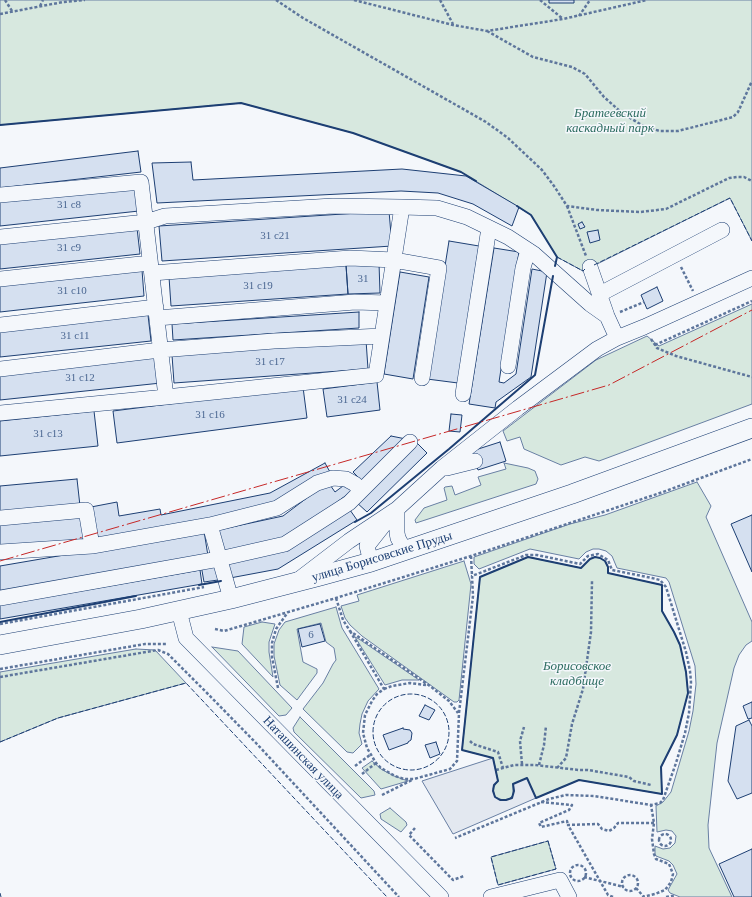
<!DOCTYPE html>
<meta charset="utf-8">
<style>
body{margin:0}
canvas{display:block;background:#f4f7fb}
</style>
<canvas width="752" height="897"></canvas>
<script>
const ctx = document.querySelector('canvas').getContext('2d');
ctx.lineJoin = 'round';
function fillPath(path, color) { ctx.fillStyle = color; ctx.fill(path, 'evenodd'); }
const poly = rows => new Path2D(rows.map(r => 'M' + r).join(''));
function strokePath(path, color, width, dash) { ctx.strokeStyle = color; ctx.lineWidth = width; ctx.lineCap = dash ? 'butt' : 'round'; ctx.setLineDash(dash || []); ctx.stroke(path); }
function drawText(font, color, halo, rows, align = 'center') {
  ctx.font = font + ' Georgia,serif'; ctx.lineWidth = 3; ctx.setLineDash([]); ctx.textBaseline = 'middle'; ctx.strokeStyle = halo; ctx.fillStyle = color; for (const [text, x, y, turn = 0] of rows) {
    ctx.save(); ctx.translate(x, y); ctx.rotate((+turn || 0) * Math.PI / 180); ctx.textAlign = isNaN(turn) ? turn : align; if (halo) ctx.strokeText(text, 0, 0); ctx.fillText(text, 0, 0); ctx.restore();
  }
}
const green = poly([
 [0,0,752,0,752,241,730,198,583,271,557,257,531,215,461,172,353,133,241,103,0,125,0,0],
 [752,304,752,404,599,461,585,457,561,465,524,449,520,437,507,441,503,431,596,360,647,336,659,346,752,304],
 [504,463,528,468,535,471,538,479,536,484,416,523,415,520,424,508,447,500,444,488,445,487,452,486,455,495,481,485,478,477,506,469,504,463],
 [697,482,711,506,706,517,752,622,752,641,746,645,739,655,734,668,717,743,708,825,709,848,732,897,680,897,670,893,668,890,677,874,673,865,669,861,656,856,655,854,655,846,663,849,670,848,675,843,676,836,672,831,666,830,657,832,656,806,663,802,671,792,689,731,693,711,696,684,695,666,669,582,666,578,617,568,612,556,606,551,599,549,593,549,586,552,579,559,530,549,479,569,474,564,474,557,570,524,605,515,697,482],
 [528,557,581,568,590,559,595,557,600,558,605,561,608,567,608,573,662,585,662,611,674,632,680,645,686,672,688,693,677,735,661,767,662,794,579,780,536,798,526,778,514,791,512,798,506,800,500,800,495,797,493,791,494,785,498,781,493,758,462,750,480,577,528,557],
 [464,561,471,584,470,594,459,700,457,702,454,702,362,636,350,625,345,618,341,606,359,601,357,595,464,561],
 [336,607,342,628,379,689,368,701,362,714,360,724,359,733,362,744,353,753,347,752,303,709,323,683,333,664,336,660,334,648,326,642,321,623,297,629,303,662,317,669,317,673,297,700,280,685,274,656,274,644,279,630,285,622,336,607],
 [262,622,275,624,269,642,269,652,273,677,242,644,244,627,262,622],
 [355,637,359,639,419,680,402,680,385,685,355,637],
 [212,647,238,651,292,708,286,715,279,716,212,647],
 [136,649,155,650,186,683,58,718,0,742,0,672,136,649],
 [300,717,374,791,375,795,361,798,294,732,293,728,300,717],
 [372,761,381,769,394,776,408,781,381,789,362,768,372,761],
 [390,808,406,822,407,825,401,832,381,819,380,814,390,808],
 [548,841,556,869,498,885,491,857,548,841]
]);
const parking = poly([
 [493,758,498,781,493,788,495,797,503,800,509,799,513,795,513,784,527,778,536,798,453,834,422,781,493,758]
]);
const building = poly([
 [549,0,574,0,574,3,549,3,549,0],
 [138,151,141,172,0,188,0,168,138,151],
 [191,162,193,180,402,169,466,176,519,207,512,226,473,204,438,193,401,191,157,203,152,163,191,162],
 [136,184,139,211,0,226,0,199,136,184],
 [389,211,392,246,162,261,159,226,389,211],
 [582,222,585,227,580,229,578,224,582,222],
 [137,228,140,254,0,269,0,242,137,228],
 [598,230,600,240,590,243,587,232,598,230],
 [449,241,479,246,458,383,427,379,449,241],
 [494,248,519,252,499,382,504,383,516,374,532,269,547,272,531,377,496,402,495,408,469,404,494,248],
 [379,263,380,293,348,294,346,265,379,263],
 [346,265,348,294,171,306,169,277,346,265],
 [142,270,144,296,0,312,0,285,142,270],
 [400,272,429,277,413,379,384,374,400,272],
 [657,287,663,301,647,309,641,295,657,287],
 [359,312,359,328,173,340,172,324,359,312],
 [148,315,151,341,0,357,0,331,148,315],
 [366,340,368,369,174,383,172,355,366,340],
 [158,357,161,383,0,400,0,374,158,357],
 [377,382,380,410,327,417,323,389,377,382],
 [303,387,307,418,117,443,113,411,303,387],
 [94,411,98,446,0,456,0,421,94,411],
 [451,414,462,415,460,432,449,431,451,414],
 [391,436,406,439,363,482,353,472,391,436],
 [416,442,427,453,367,512,355,501,416,442],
 [500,442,506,461,478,470,472,451,500,442],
 [325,463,330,472,280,500,249,512,97,539,91,507,117,502,119,516,160,509,161,515,270,493,325,463],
 [77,479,80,506,0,514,0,486,77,479],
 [328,482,335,492,347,483,352,491,286,540,224,554,218,530,283,516,328,482],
 [350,510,357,520,278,569,230,578,227,561,350,510],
 [81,515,84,539,0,547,0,523,81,515],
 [752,515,752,572,731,524,752,515],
 [204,531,208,556,0,592,0,566,204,531],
 [215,563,218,580,204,582,201,565,215,563],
 [200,570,202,584,0,619,0,605,200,570],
 [320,624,325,641,302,647,298,629,320,624],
 [752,702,752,718,748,719,743,706,752,702],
 [425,705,435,710,429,720,419,716,425,705],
 [749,720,752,726,752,793,737,799,728,781,736,726,749,720],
 [403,728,403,729,410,730,412,733,411,740,408,742,408,743,389,750,383,735,403,728],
 [436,742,440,754,430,758,425,745,436,742],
 [752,849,752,897,734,897,719,864,752,849]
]);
const path = poly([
 [5,0,12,11],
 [276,0,303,18,486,122,508,138,542,170,554,186,567,206,597,210,640,212,666,209,729,178,737,177,744,177,752,181],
 [354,0,453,25,487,31,563,19,647,0],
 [440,0,453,24],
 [540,0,563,19],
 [40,6,43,0],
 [0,14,63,2,85,0],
 [579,16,590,0],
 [487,31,533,57,572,67,585,74,604,97,622,113,645,127,660,131,678,131,733,117,738,112,752,81],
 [567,206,586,256],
 [681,267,693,291],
 [620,312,644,302],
 [651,339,657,348,676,356,752,377],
 [655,345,752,301],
 [471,556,472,576],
 [336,598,343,620,350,631,430,686,449,701,458,713],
 [0,624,204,587],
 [215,629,224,631,336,598,471,556,663,492,752,459],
 [350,631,384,689,377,694,372,701,365,715,363,733,367,748,376,763,381,768,395,776,404,779,414,779,450,769,457,761,459,713,473,596,472,576,526,555,537,555,580,564,588,556,598,554,608,560,612,570,652,578,660,580,666,587,686,652,690,671,691,682,689,713,685,733,676,763,663,800,660,803,651,805,594,796,566,795,549,799,455,838],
 [0,669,145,644,167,644],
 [0,677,146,652,158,650,168,654,207,693,256,743,399,897],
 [278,688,272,657,272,643,276,629,288,612],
 [384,689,392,686,410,683,426,685],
 [470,741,473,744,498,752,503,768],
 [522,764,520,741,524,727],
 [539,765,544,745,546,726],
 [355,766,370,755],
 [557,768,566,758,572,724,583,689,591,632,592,581],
 [496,770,514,765,535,765,579,770,588,770,629,777,634,781,651,785],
 [362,774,376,763],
 [382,795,412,780],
 [541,802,572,805,569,810,539,823,541,827,567,821,568,825],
 [415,828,409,835,453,880,464,876],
 '659 840a6 6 0 1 1 12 0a6 6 0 1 1-12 0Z',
 '570 873a8 8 0 1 1 16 0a8 8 0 1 1-16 0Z',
 '622 883a8 8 0 1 1 16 0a8 8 0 1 1-16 0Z',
 [584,877,624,887],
 [636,888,644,897],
 [613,897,608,895,568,825,598,824,602,829,609,831,614,828,618,823,654,823],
 [642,897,655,894,665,890,671,882,673,874,669,864,656,859,654,854,652,839,654,823,651,805],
 [666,897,672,896,675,897]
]);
const minor = poly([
 [0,195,141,182,166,397,376,375,402,207,437,208,467,217,508,237,534,254,590,304,607,316],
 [0,237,146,222,165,216,333,206,402,207],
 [590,267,607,316,617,338],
 [152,273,350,258,394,260,439,268,422,378],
 [0,279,150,263],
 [600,294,722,230],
 [157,318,355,302,387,303],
 [0,325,156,307],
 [508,366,523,268,528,250],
 [0,369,160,350,274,341,382,336],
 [463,394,489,228],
 [0,413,166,397],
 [447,468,475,461],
 [397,509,397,533,398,538,405,551],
 [0,518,86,510,92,546],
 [210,525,231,599],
 [0,552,92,546,210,525,277,508,317,483,333,478,346,479,355,484,361,491],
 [371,562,367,546,386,522],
 [298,580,349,541,397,509,442,468,518,408,597,349,617,338,644,327,752,278],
 [0,598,219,559,285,544,349,503,410,442],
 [179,611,186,638,441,897],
 [491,897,560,880,569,897]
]);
const major = poly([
 [0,645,141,619,231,599,320,576,371,562,572,494,752,428]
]);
const fence = poly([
 [557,257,583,271,585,269],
 [594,265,730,198,752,241],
 '373 732a38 38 0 1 1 76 0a38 38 0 1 1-76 0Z',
 [0,742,58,718,186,683,387,897],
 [548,841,556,869,498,885,491,857,548,841],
 [0,893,1,897]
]);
const wall = poly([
 [0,125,241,103,353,133,461,172,476,181],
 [517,206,531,215,557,257,555,266],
 [355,522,371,513,449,449,535,375,553,276],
 [528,557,581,568,590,559,595,557,600,558,605,561,608,567,608,573,662,585,662,611,674,632,680,645,686,672,688,693,677,735,661,767,662,794,579,780,536,798,527,778,513,784,514,791,512,798,506,800,500,800,495,797,493,791,494,785,498,781,493,758,462,750,480,577,528,557],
 [199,585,221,581],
 [0,622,136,596]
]);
const power = poly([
 [0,561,609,385,752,310]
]);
const numberNames = [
 ["31 с8",69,205],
 ["31 с21",275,236],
 ["31 с9",69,248],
 ["31",363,279],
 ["31 с19",258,286],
 ["31 с10",72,291],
 ["31 с11",75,336],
 ["31 с17",270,362],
 ["31 с12",80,378],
 ["31 с24",352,400],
 ["31 с16",210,415],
 ["31 с13",48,434],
 ["6",311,635]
];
const parkNames = [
 ["Братеевский",610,114],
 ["каскадный парк",610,129],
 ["Борисовское",577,667],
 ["кладбище",577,682]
];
const streetNames = [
 ["улица Борисовские Пруды",382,557,-17],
 ["Наташинская улица",303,758,46]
];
fillPath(green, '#d7e8df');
strokePath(green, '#687fa3', 1);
fillPath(parking, '#e3e8f0');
strokePath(parking, '#687fa3', 1);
fillPath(building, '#d5e0f0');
strokePath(building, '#1d3f73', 1);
strokePath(minor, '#1d3f73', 16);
strokePath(major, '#1d3f73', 20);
strokePath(path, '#5e769c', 2.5, [3, 2]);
strokePath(minor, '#f4f7fb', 15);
strokePath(major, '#f4f7fb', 19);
strokePath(fence, '#1d3f73', 1, [5, 2]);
strokePath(wall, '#1d3f73', 2);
strokePath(power, '#c62828', 1, [14, 3, 2, 3]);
drawText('11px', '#4b6792', null, numberNames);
drawText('italic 13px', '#2c6c60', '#f4f7fb', parkNames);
drawText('13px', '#1d3f73', '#f4f7fb', streetNames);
</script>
